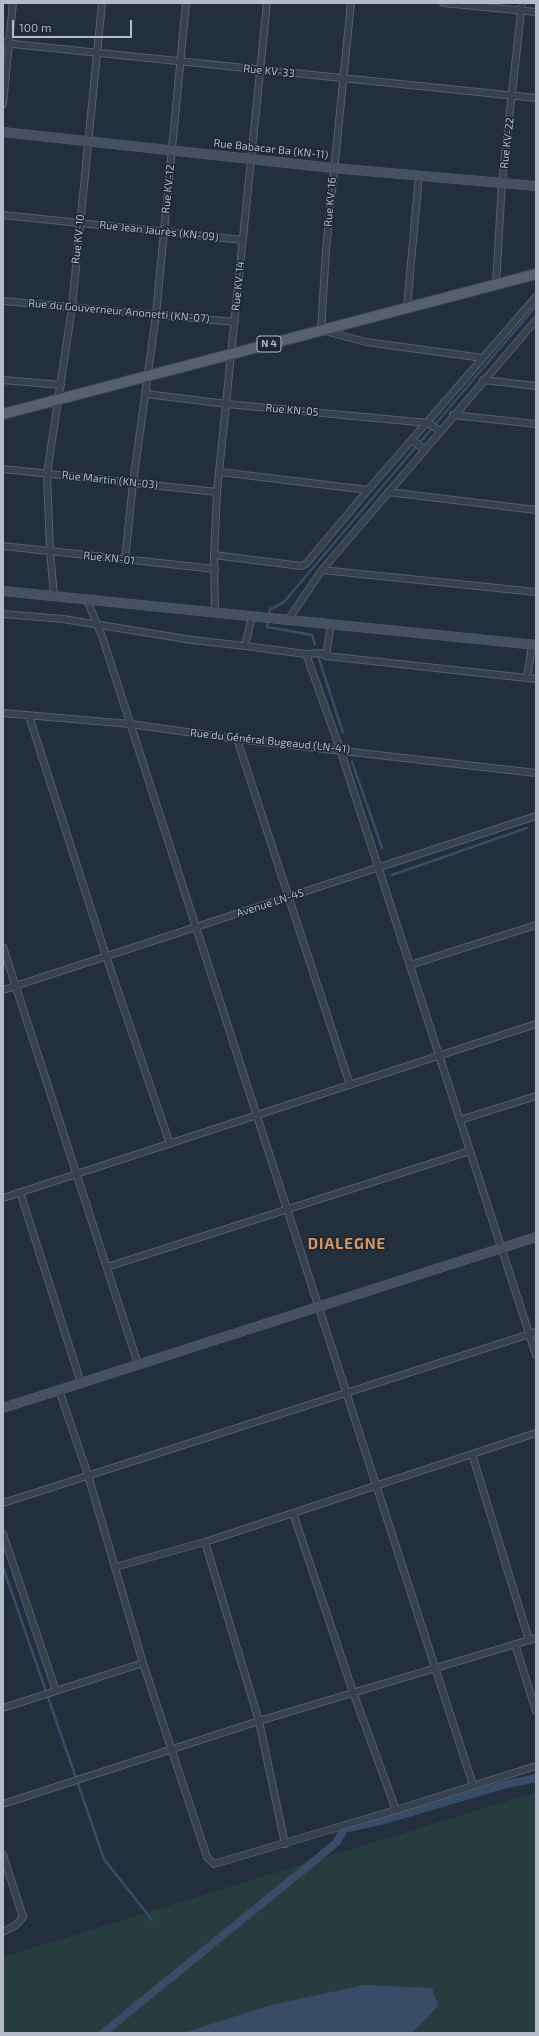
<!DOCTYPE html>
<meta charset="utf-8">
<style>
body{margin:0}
#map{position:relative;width:539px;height:2036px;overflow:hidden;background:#242f3e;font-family:"Exo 2",sans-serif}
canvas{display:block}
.frame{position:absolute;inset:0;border:4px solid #b4bcc9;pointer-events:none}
.scale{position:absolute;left:12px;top:20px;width:120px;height:18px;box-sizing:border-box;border:2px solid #b4bcc9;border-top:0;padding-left:5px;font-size:12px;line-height:14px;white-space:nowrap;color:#b4bcc9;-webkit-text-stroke:3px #1d2633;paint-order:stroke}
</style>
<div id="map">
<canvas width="539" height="2036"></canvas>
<div class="frame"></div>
<div class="scale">100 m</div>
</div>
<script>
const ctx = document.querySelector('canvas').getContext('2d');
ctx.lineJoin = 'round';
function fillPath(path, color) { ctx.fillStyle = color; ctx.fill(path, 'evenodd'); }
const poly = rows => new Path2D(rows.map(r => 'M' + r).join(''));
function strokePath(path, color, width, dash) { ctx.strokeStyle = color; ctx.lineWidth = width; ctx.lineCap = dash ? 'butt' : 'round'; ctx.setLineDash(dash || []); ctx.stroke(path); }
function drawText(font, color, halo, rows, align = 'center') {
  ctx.font = font + ' "Exo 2",sans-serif'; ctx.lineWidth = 3; ctx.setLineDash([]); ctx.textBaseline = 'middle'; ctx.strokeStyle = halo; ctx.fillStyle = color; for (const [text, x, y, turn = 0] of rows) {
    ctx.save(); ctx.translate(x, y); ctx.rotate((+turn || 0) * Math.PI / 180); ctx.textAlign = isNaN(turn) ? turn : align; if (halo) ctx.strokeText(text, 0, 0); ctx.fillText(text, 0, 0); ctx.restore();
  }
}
const green = poly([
 [536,1792,536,2033,3,2033,3,1957]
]);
const water = poly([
 [364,1985,432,1988,438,2006,412,2033,183,2033,271,2005]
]);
const stream = poly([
 [315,644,312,635,267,627,270,609,283,603,536,306],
 [318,656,343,733],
 [352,762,382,848],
 [392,875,527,828],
 [3,1567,104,1859,152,1920]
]);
const canal = poly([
 [103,2033,319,1857,337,1842,344,1829,388,1819,507,1784,536,1778]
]);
const street = poly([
 [351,3,326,250,321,330,366,342,483,358],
 [443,3,536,12],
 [3,43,536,98],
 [3,104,13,3],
 [3,215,243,240],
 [496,284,502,182,522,3],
 [3,301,235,322],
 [407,307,419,175],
 [3,380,61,385],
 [483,380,536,386],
 [146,394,227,404,428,423,440,431],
 [453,415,536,424],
 [412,440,425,450],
 [3,469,217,492],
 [220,472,368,490],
 [388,492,536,510],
 [3,546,215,569],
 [214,555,301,566,306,564,368,490,536,297],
 [125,560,133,483,156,315,186,3],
 [322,570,536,592],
 [54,596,50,551,47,474,72,307,102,3],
 [87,600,102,636,473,1785],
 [215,613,214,555,217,492,267,3],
 [3,614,63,619,192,640,245,646,252,616],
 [288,620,322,570,536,320],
 [245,646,306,654,321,653,326,656,331,624],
 [306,654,340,749,536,1355],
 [326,656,536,679],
 [527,678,532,645],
 [3,713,130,724,237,739,536,773],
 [29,716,106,956,170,1144],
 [237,739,350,1085],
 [3,947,138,1364],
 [410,965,536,925],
 [3,990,536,816],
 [460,1120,536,1096],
 [20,1192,81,1383],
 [3,1198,536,1024],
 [107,1267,470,1151],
 [59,1390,88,1475,143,1663,207,1857,214,1864,396,1810,536,1766],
 [472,1454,529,1640],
 [3,1503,536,1332],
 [293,1513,353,1692,396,1810],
 [3,1534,56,1691],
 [205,1542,259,1721,285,1844],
 [115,1567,205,1542,536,1433],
 [515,1644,536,1711],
 [3,1708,143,1663],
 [3,1804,259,1721,536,1638],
 [3,1855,23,1917,16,1925,3,1932]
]);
const secondary = poly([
 [3,132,333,168,536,186],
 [3,591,536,645],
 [3,1408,536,1237]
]);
const primary = poly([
 [3,414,536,274]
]);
const shields = [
 [269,344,24]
];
const shieldNames = [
 ["N 4",269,344]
];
const streetNames = [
 ["Rue KV-33",269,71,6],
 ["Rue KV-22",507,143,-83],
 ["Rue Babacar Ba (KN-11)",271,149,6],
 ["Rue KV-12",168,189,-84],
 ["Rue KV-16",330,202,-85],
 ["Rue Jean Jaurès (KN-09)",159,231,6],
 ["Rue KV-10",78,239,-84],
 ["Rue KV-14",238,286,-84],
 ["Rue du Gouverneur Anonetti (KN-07)",119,311,5],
 ["Rue KN-05",292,410,5],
 ["Rue Martin (KN-03)",110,480,6],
 ["Rue KN-01",109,558,6],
 ["Rue du Général Bugeaud (LN-41)",270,741,6],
 ["Avenue LN-45",270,903,-18]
];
const districtNames = [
 ["DIALEGNE",347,1244]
];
fillPath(green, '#263c3f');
fillPath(water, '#394c67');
strokePath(stream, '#394c67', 2.5);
strokePath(canal, '#394c67', 8);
strokePath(street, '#565f6c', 8);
strokePath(secondary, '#565f6c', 10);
strokePath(primary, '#414a57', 12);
strokePath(street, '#38414e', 6);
strokePath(secondary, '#465061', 9);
strokePath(primary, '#56606e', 10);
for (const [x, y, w] of shields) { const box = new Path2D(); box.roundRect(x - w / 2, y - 8, w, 16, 3); ctx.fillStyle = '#1d2633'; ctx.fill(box); strokePath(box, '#b4bcc9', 1); }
drawText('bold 10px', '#b4bcc9', null, shieldNames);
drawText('11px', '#b4bcc9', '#1d2633', streetNames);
ctx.letterSpacing = '1px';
drawText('bold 15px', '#d59563', '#1d2633', districtNames);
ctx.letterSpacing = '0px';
</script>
